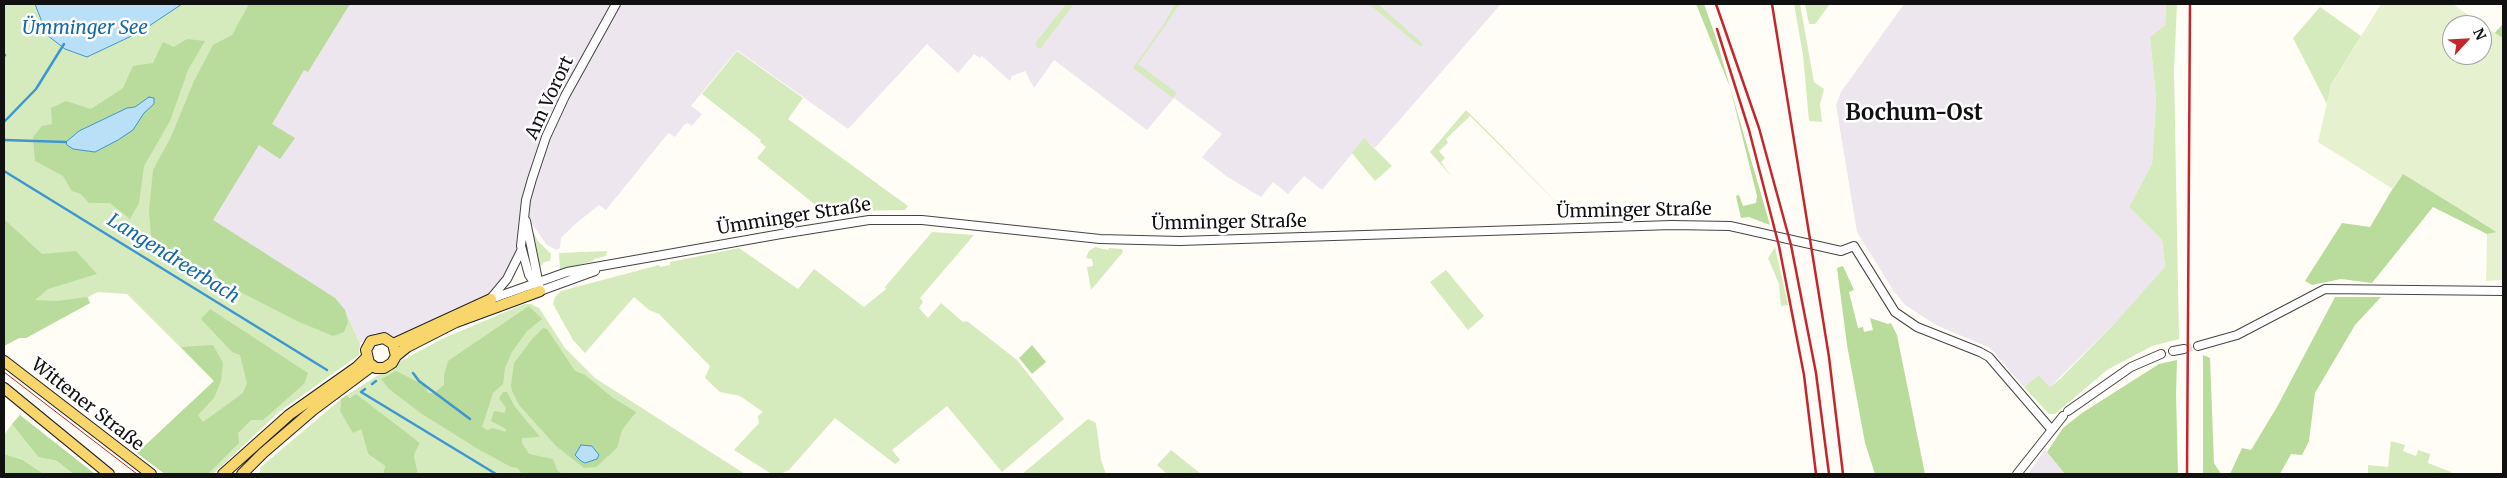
<!DOCTYPE html>
<meta charset="utf-8">
<style>
body{margin:0}
#map{position:relative;width:2507px;height:478px;overflow:hidden;background:#fffdf5;font-family:Merriweather,serif}
canvas{display:block}
.frame{position:absolute;inset:0;border:5px solid #111;pointer-events:none}
.north{position:absolute;left:2442px;top:15px;width:50px;height:50px;box-sizing:border-box;background:#fff;border:1px solid #a0a0a0;border-radius:50%;rotate:65deg;font-size:14px;font-weight:700;line-height:20px;text-align:center;color:#111}
.north::after{content:'';display:block;margin:auto;width:18px;height:22px;background:#c4262e;clip-path:polygon(50% 0,100% 100%,50% 72%,0 100%)}
</style>
<div id="map">
<canvas width="2507" height="478"></canvas>
<div class="frame"></div>
<div class="north">N</div>
</div>
<script>
const ctx = document.querySelector('canvas').getContext('2d');
ctx.lineJoin = 'round';
function fillPath(path, color) { ctx.fillStyle = color; ctx.fill(path, 'evenodd'); }
const poly = rows => new Path2D(rows.map(r => 'M' + r).join(''));
function strokePath(path, color, width, dash) { ctx.strokeStyle = color; ctx.lineWidth = width; ctx.lineCap = dash ? 'butt' : 'round'; ctx.setLineDash(dash || []); ctx.stroke(path); }
function drawText(font, color, halo, rows, align = 'center') {
  ctx.font = font + ' Merriweather,serif'; ctx.lineWidth = 5; ctx.setLineDash([]); ctx.textBaseline = 'middle'; ctx.strokeStyle = halo; ctx.fillStyle = color; for (const [text, x, y, turn = 0] of rows) {
    ctx.save(); ctx.translate(x, y); ctx.rotate((+turn || 0) * Math.PI / 180); ctx.textAlign = isNaN(turn) ? turn : align; if (halo) ctx.strokeText(text, 0, 0); ctx.fillText(text, 0, 0); ctx.restore();
  }
}
const industrial = poly([
 [347,4,1501,4,1375,148,1364,139,1322,190,1304,176,1288,194,1273,182,1261,197,1226,176,1202,157,1222,134,1174,98,1147,130,1054,60,1034,88,1025,71,1012,76,1010,81,982,56,980,58,974,54,958,73,927,44,848,129,737,50,691,106,702,114,692,126,688,123,684,125,675,137,669,133,665,137,606,210,599,205,574,225,561,238,560,248,556,250,546,244,533,225,529,226,518,243,515,258,508,273,488,294,405,337,397,339,375,333,360,344,345,310,213,220,304,69],
 [1904,4,2166,4,2165,25,2150,37,2156,99,2152,164,2129,207,2162,240,2165,268,2115,323,2050,387,2039,375,2024,387,1990,348,1936,325,1905,305,1893,290,1857,232,1836,105,1841,92],
 [2045,450,2047,452,2065,474,2028,474]
]);
const green = poly([
 [4,4,347,4,304,69,213,220,335,298,345,310,360,344,359,355,279,412,213,474,165,474,137,453,214,381,127,294,98,292,88,297,90,303,26,338,19,338,4,346],
 [1066,4,1074,4,1040,49,1035,45,1037,41],
 [1175,4,1180,4,1138,64,1177,93,1173,98,1133,68,1164,24],
 [1369,4,1378,4,1423,44,1421,47],
 [1794,4,1800,4,1814,82,1824,89,1820,104,1822,122,1809,121,1803,55],
 [1805,4,1830,4,1815,24,1809,24],
 [2166,4,2177,4,2174,70,2179,339,2152,346,2107,370,2055,414,2049,414,2024,387,2039,375,2050,387,2060,379,2115,323,2165,267,2162,240,2129,207,2152,164,2156,99,2150,37,2165,25],
 [2320,7,2361,36,2331,85,2327,104,2293,38],
 [737,51,803,98,788,119,908,206,905,210,852,211,828,215,757,158,766,147,760,142,761,140,702,94],
 [1466,110,1494,138,1561,207,1470,116,1446,139,1448,143,1439,151,1445,158,1441,162,1451,176,1430,152],
 [1364,138,1392,166,1375,181,1352,153],
 [531,228,538,241,551,254,550,261,544,262,542,265,539,266,534,251],
 [932,232,974,235,920,298,923,302,919,308,928,318,941,303,963,322,967,321,1017,360,1064,419,1002,472,947,406,892,450,900,460,895,464,835,418,789,470,780,474,770,473,734,450,759,423,758,416,763,412,740,396,720,392,705,378,710,366,659,314,649,310,634,297,585,353,573,340,553,304,555,297,561,291,659,265,660,267,670,265,670,262,739,248,798,289,814,269,864,307,886,289,885,287],
 [1095,247,1108,250,1109,248,1122,249,1123,252,1091,290,1087,267,1093,266,1092,259,1086,258,1089,251],
 [1775,247,1788,305,1781,306,1779,284,1768,258],
 [607,251,606,256,594,259,593,261,560,270,559,253],
 [1446,270,1484,316,1468,330,1430,282],
 [524,304,531,304,539,308,565,348,595,378,745,474,418,474,414,455,420,443,347,395,380,374,391,371,399,362,442,339],
 [341,399,340,411,361,429,368,454,385,466,383,474,259,474,261,467],
 [1088,419,1096,423,1101,460,1106,474,1022,474],
 [12,424,38,457,57,461,73,474,44,474,23,460,4,454,4,435],
 [2391,441,2405,445,2403,451,2416,456,2418,450,2430,454,2428,463,2451,472,2451,474,2368,474,2368,465,2388,467],
 [1171,450,1201,474,1167,474,1157,465]
]);
const forest = poly([
 [249,4,350,4,308,72,304,70,272,124,295,138,280,159,259,145,213,220,335,298,345,310,348,322,344,332,333,336,297,321,219,281,217,275,211,270,204,272,159,246,151,235,149,211,153,170,171,137,194,81,213,45,232,35],
 [1696,4,1704,4,1715,35,1770,225,1749,217,1741,218,1736,196,1739,195,1743,206,1756,203,1757,196,1730,87],
 [2503,24,2503,77,2436,193,2498,233,2487,234,2433,207,2372,283,2341,279,2312,285,2305,281,2342,223,2370,227,2402,173,2482,55,2486,42],
 [187,39,205,41,188,70,170,121,144,166,139,203,130,219,110,203,89,203,81,194,72,191,63,176,35,161,33,137,42,126,52,124,51,108,66,101,91,109,123,88,133,66,153,63,163,42,174,47],
 [4,219,42,254,76,251,97,274,48,289,35,300,57,301,87,297,90,303,26,338,19,338,4,346],
 [1843,266,1854,290,1849,292,1858,328,1863,327,1864,332,1873,330,1870,318,1888,324,1891,323,1897,335,1925,474,1875,474,1865,443,1847,345,1837,268],
 [2335,297,2381,297,2355,325,2315,393,2309,441,2302,455,2291,454,2280,474,2230,474,2242,448,2251,450,2277,407],
 [529,306,542,319,527,331,512,352,505,368,503,384,493,393,482,427,487,430,493,428,506,432,506,429,491,421,494,411,505,413,506,408,499,398,503,392,507,392,515,407,540,437,522,438,522,443,529,454,553,459,557,470,562,474,522,474,518,468,511,467,478,449,422,414,389,389,381,379,396,371,424,385,428,393,434,393,444,385,444,375,448,361],
 [210,309,308,373,304,384,263,420,251,420,238,433,239,443,208,474,165,474,137,453,214,381,181,347,213,345,223,363,221,381,214,398,198,415,203,422,243,393,247,383,240,355,232,352,201,319],
 [543,328,547,329,575,371,585,375,613,398,636,412,622,430,617,448,596,467,584,468,556,446,519,405,512,391,511,386,514,363,533,338],
 [1032,345,1046,362,1032,374,1019,358],
 [2203,355,2210,358,2214,463,2221,474,2203,474],
 [2177,360,2176,394,2178,474,2065,474,2047,452,2063,428,2082,413,2159,364],
 [356,394,420,443,414,455,418,474,383,474,385,466,368,454,361,429,353,433,340,411,341,399,347,395,350,398],
 [20,415,95,474,73,474,57,461,38,457,12,424],
 [4,454,23,460,44,474,4,474]
]);
const pitch = poly([
 [2381,4,2453,4,2482,25,2452,25,2452,55,2482,55,2482,25,2503,38,2503,280,2486,281,2487,234,2497,232,2403,174,2393,189,2318,142,2331,85]
]);
const water = poly([
 [35,4,182,4,140,32,87,57,65,49,47,35,35,4],
 [149,97,154,98,154,104,144,113,133,130,118,140,95,152,73,149,67,145,66,142,79,131,127,108,135,107,149,97],
 [581,445,592,446,599,455,597,459,585,463,581,461,575,455,581,445]
]);
const stream = poly([
 [4,56,5,55],
 [4,122,36,89,64,44],
 [4,140,66,142],
 [4,171,327,370],
 [413,373,419,381,470,419],
 [372,384,376,381],
 [365,389,361,392,496,474]
]);
const minorTunnel = poly([
 [2184,349,2198,346]
]);
const minor = poly([
 [526,221,539,285],
 [536,285,529,275,521,246,526,200,532,179,546,137,565,96,616,4],
 [540,291,595,271],
 [492,297,507,279,521,251],
 [491,299,567,272,781,234,869,220,922,220,1100,239,1180,241,1672,225,1730,226,1841,251,1854,246,1895,312,1917,327,1980,352,1989,357,2051,429],
 [2198,346,2237,335,2325,289,2503,291],
 [2173,351,2184,349],
 [2068,411,2131,367,2161,354],
 [2017,474,2063,416]
]);
const major = poly([
 [393,344,491,299],
 [396,356,393,344,384,338,371,341,366,350,369,363,376,368,384,368,392,363,396,356,407,347,456,322,540,291],
 [4,361,151,474],
 [4,388,109,474],
 [223,474,289,415,357,367,366,358],
 [242,474,263,453,313,410,372,366]
]);
const tram = poly([
 [4,372,137,474]
]);
const rail = poly([
 [1716,4,1759,128,1791,245,1816,373,1829,474],
 [1772,4,1829,357,1843,474],
 [1717,29,1749,130,1779,246,1804,375,1816,474],
 [2187,474,2190,4]
]);
const streetNames = [
 ["Am Vorort",550,98,-65],
 ["Ümminger Straße",1634,211,-1],
 ["Ümminger Straße",794,217,-9],
 ["Ümminger Straße",1229,223,-1],
 ["Wittener Straße",87,405,38]
];
const waterNames = [
 ["Ümminger See",85,29],
 ["Langendreerbach",173,259,32]
];
const districtNames = [
 ["Bochum-Ost",1914,114]
];
fillPath(industrial, '#eee6ef');
fillPath(green, '#d5ebbd');
fillPath(forest, '#b9dc9c');
fillPath(pitch, '#e6f2cf');
fillPath(water, '#b9e0f7');
strokePath(water, '#3f96cf', 1);
strokePath(stream, '#3f96cf', 2.5);
strokePath(minorTunnel, '#dbdad3', 8, [8, 4]);
strokePath(minor, '#444', 10);
strokePath(major, '#222', 12);
strokePath(minor, '#fff', 8);
strokePath(major, '#f9d66b', 10);
strokePath(tram, '#c4262e', 1);
strokePath(rail, '#c4262e', 2.5);
drawText('18px', '#111', '#fff', streetNames);
drawText('italic 19px', '#1768a6', '#fff', waterNames);
drawText('bold 22px', '#111', '#fff', districtNames);
</script>
